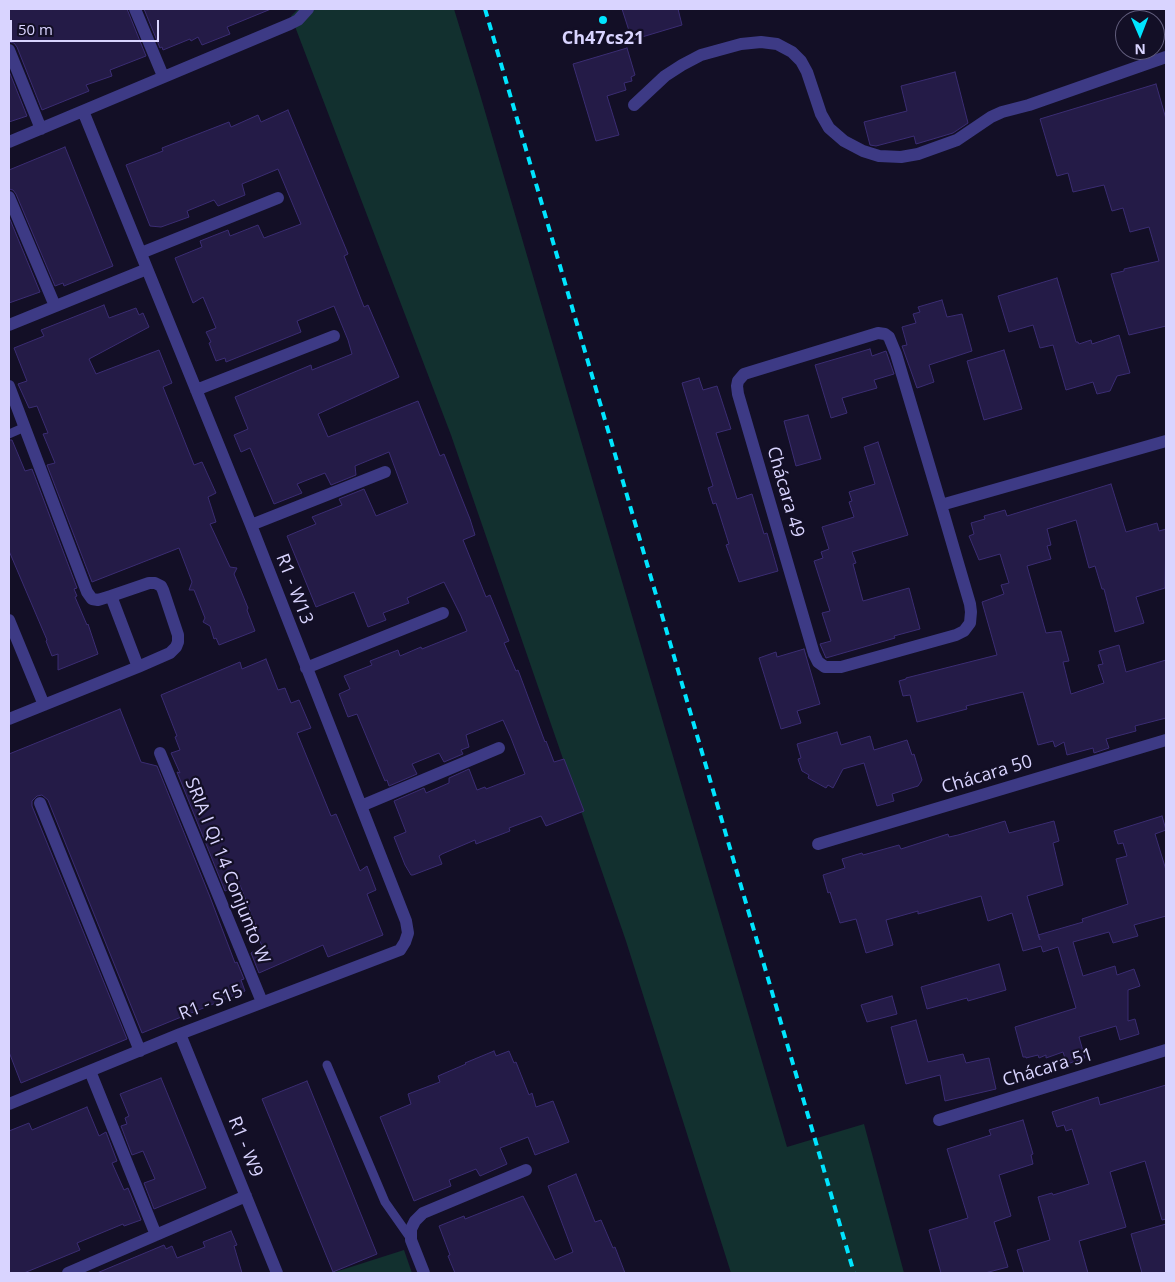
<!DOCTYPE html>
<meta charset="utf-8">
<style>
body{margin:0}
#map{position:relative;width:1175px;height:1282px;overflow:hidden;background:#130f26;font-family:"Open Sans",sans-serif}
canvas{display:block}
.frame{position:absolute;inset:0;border:10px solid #d9d4ff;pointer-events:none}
.north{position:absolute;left:1115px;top:10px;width:50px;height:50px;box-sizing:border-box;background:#130f26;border:1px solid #625e7d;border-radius:50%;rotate:179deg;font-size:14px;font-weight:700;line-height:20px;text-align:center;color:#d9d4ff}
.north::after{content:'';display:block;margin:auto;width:18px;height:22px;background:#00e5ff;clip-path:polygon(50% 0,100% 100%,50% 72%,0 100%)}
.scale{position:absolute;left:10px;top:20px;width:149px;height:22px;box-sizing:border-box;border:2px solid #d9d4ff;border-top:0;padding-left:6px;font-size:15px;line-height:18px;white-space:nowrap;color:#d9d4ff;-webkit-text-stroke:4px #130f26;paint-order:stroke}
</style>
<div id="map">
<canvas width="1175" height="1282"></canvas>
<div class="frame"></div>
<div class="north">N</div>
<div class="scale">50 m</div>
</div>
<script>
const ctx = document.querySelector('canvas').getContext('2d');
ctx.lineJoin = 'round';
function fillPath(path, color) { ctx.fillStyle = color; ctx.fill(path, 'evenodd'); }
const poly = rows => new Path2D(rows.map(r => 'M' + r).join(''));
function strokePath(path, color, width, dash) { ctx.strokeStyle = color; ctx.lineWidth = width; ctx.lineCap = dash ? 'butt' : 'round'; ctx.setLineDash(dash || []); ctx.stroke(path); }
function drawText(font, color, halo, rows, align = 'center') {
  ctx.font = font + ' "Open Sans",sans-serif'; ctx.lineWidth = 4.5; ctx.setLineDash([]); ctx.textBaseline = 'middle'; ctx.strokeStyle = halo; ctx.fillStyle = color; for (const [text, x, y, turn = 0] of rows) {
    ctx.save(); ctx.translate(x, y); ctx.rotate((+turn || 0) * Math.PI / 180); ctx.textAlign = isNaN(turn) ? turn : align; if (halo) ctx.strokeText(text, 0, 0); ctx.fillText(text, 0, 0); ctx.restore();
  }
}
const green = poly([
 [298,9,454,9,479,91,787,1147,864,1124,904,1273,731,1273,626,941,451,435,291,16],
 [404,1250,412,1273,332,1273]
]);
const building = poly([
 [9,9,127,9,146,56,110,70,112,76,86,85,89,91,42,110,17,47,14,43,9,42,9,9],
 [144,9,271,9,227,27,230,34,202,45,198,37,191,41,190,39,163,50,162,47,160,48,144,9],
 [622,9,678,9,682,25,632,40,622,9],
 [627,48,635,75,631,77,632,81,624,83,626,90,607,96,619,135,596,141,573,64,627,48],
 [9,71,27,116,9,122,9,71],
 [955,72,968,123,953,133,916,144,914,136,876,146,870,145,864,122,907,111,901,86,955,72],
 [1156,84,1166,119,1166,326,1129,335,1111,274,1124,271,1124,269,1159,261,1149,227,1130,232,1123,208,1112,211,1104,185,1073,192,1068,173,1057,176,1040,119,1156,84],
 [288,110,346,249,348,254,344,256,364,307,368,305,399,377,318,414,328,437,418,401,440,456,444,454,470,519,475,535,463,540,486,597,490,595,509,641,504,643,516,671,518,670,545,742,546,741,554,762,564,759,584,811,546,826,541,816,509,828,510,831,476,844,475,840,442,854,439,856,442,864,413,875,411,875,405,865,394,837,406,832,394,801,424,788,426,793,449,783,449,778,469,769,477,790,485,787,486,789,525,774,511,738,503,720,466,735,469,747,461,750,463,754,444,762,439,753,412,764,417,774,389,786,387,780,385,781,357,714,348,717,339,694,350,689,344,676,372,665,370,661,398,650,400,656,421,647,422,649,467,631,461,616,444,582,407,598,409,603,383,613,386,620,368,627,354,592,316,607,287,536,316,524,312,517,342,505,339,499,364,489,376,516,408,503,389,452,355,466,356,475,331,485,325,473,297,484,302,493,274,504,250,448,241,452,234,435,248,429,235,397,311,365,312,370,352,354,348,340,334,306,297,321,301,332,226,362,225,358,216,361,209,343,211,342,206,332,216,328,203,297,193,303,175,258,202,247,200,241,228,230,230,236,258,225,264,238,301,224,278,169,242,184,245,195,218,206,214,200,187,211,189,217,161,227,150,226,126,165,163,151,162,148,229,122,231,127,258,115,261,122,288,110],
 [65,147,113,266,64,286,63,283,55,286,16,194,13,190,9,189,9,170,65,147],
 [9,217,40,292,9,303,9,217],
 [1057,278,1076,342,1078,342,1079,344,1091,340,1092,344,1119,335,1130,373,1117,376,1110,391,1097,394,1093,382,1066,390,1053,345,1040,348,1033,325,1009,332,998,296,1057,278],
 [942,300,947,317,962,314,972,351,929,365,934,382,917,388,902,346,907,345,902,327,916,323,913,314,920,312,918,307,942,300],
 [104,305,109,318,136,308,139,315,143,313,149,327,89,359,96,374,159,350,172,383,163,387,194,465,202,462,216,493,208,497,216,522,210,524,230,567,237,568,234,574,248,608,247,610,255,631,219,645,216,638,214,639,210,626,203,622,205,618,194,590,189,590,192,582,179,548,92,582,47,465,55,463,43,434,48,433,37,406,29,408,18,384,27,381,14,348,44,336,41,330,104,305],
 [870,349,872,356,886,351,894,374,874,380,877,388,842,398,847,413,831,418,815,365,870,349],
 [1004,350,1022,409,984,420,967,361,1004,350],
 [699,378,703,390,717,386,731,429,716,433,737,499,752,494,764,534,767,533,778,571,739,582,726,545,729,544,716,503,713,504,708,488,713,486,682,383,699,378],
 [808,415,821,459,796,466,784,421,808,415],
 [9,440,12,440,25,471,32,469,77,588,74,589,77,596,75,597,87,625,88,624,98,654,58,670,58,654,52,656,46,641,47,640,9,551,9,440],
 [878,442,908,535,852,552,856,563,853,564,863,601,909,588,920,629,894,636,895,638,826,658,820,644,831,641,822,613,830,611,814,561,823,558,821,552,829,549,822,527,854,517,849,502,852,501,849,492,875,484,864,447,878,442],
 [1111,484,1126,532,1157,523,1159,531,1166,529,1165,588,1136,597,1144,623,1115,632,1104,589,1102,589,1095,566,1089,568,1076,520,1047,529,1051,545,1047,546,1051,559,1027,566,1046,633,1061,631,1069,661,1063,662,1071,694,1104,683,1098,665,1103,664,1099,651,1119,645,1126,672,1166,660,1166,718,1135,726,1136,731,1106,739,1109,748,1094,753,1093,748,1067,755,1064,742,1055,747,1053,741,1038,745,1023,692,966,706,967,709,917,722,910,695,903,696,899,681,906,679,906,678,997,655,982,602,1004,594,1001,585,1009,583,1000,554,979,560,969,536,974,534,971,523,985,519,984,516,1005,510,1007,516,1111,484],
 [804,649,820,704,797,711,801,723,781,729,759,658,776,652,777,657,804,649],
 [266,659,278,690,285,688,291,703,299,700,311,728,297,733,331,816,336,814,360,871,367,866,376,890,367,894,383,935,328,957,323,945,259,973,251,953,262,946,254,927,256,926,240,885,225,891,177,772,180,773,171,753,180,750,175,737,177,736,161,695,240,662,242,669,266,659],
 [120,709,141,762,157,766,210,897,235,963,237,962,244,979,241,980,245,991,142,1033,48,800,42,795,37,796,32,801,32,806,127,1039,21,1083,9,1052,9,754,120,709],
 [837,732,841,745,870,736,874,750,907,740,912,755,914,754,922,780,918,786,892,794,894,801,877,806,864,763,843,769,833,788,828,785,826,788,808,778,809,775,802,771,798,759,801,758,797,744,837,732],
 [1162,816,1166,830,1155,834,1166,870,1166,916,1134,925,1138,936,1113,943,1109,932,1073,942,1083,976,1115,966,1117,975,1134,969,1140,986,1128,990,1128,1021,1135,1019,1139,1034,1120,1040,1116,1026,1079,1037,1085,1058,1067,1064,1063,1052,1046,1058,1046,1055,1039,1058,1038,1055,1026,1058,1026,1057,1023,1057,1015,1027,1076,1008,1058,947,1043,952,1041,946,1023,951,1012,913,988,921,981,896,918,914,918,911,886,920,893,945,866,953,856,919,840,923,830,892,828,893,823,875,845,868,842,859,862,853,863,855,899,845,901,849,948,834,949,837,958,835,1005,821,1009,833,1054,821,1059,841,1053,843,1063,885,1027,896,1040,940,1038,935,1083,922,1082,919,1128,904,1116,859,1127,856,1123,843,1118,844,1114,831,1162,816],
 [999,964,1006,990,968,1001,967,998,927,1009,921,987,999,964],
 [892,996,897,1014,867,1022,861,1005,892,996],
 [916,1020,928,1062,963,1054,966,1063,989,1058,996,1089,945,1101,940,1075,906,1084,891,1027,916,1020],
 [494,1051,496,1056,509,1051,514,1063,516,1062,529,1095,532,1093,536,1107,553,1101,569,1142,535,1155,528,1137,500,1148,507,1164,480,1176,476,1169,449,1180,451,1186,414,1201,380,1117,411,1104,408,1094,440,1082,438,1076,466,1064,465,1063,494,1051],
 [161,1078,206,1188,154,1209,144,1183,155,1179,143,1151,132,1155,121,1126,127,1124,125,1118,129,1116,120,1094,161,1078],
 [307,1081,377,1254,333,1272,262,1099,307,1081],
 [1166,1085,1166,1219,1162,1220,1145,1161,1110,1172,1126,1227,1079,1241,1088,1273,1024,1273,1017,1250,1050,1240,1038,1197,1052,1193,1053,1195,1089,1184,1072,1129,1066,1131,1064,1125,1057,1127,1052,1112,1098,1097,1100,1105,1166,1085],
 [87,1107,99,1136,106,1132,117,1161,112,1163,124,1190,128,1188,141,1220,124,1226,123,1224,77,1243,80,1250,24,1273,9,1273,9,1131,29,1123,32,1130,87,1107],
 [1023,1120,1033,1154,1031,1155,1033,1164,999,1175,1011,1216,994,1222,1008,1267,985,1273,941,1273,929,1230,968,1218,947,1149,991,1135,989,1130,1023,1120],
 [576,1174,595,1222,601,1220,613,1248,615,1247,625,1273,455,1273,448,1256,450,1255,439,1226,464,1216,465,1219,523,1196,555,1260,573,1252,548,1186,576,1174],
 [1166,1224,1166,1273,1142,1273,1131,1234,1166,1224],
 [231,1231,237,1245,234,1246,242,1273,97,1273,164,1245,166,1249,172,1246,177,1258,205,1247,203,1242,231,1231]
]);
const service = poly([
 [9,434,25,427],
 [327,1065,385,1202,411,1239]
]);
const minor = poly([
 [135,9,163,76],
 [9,50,41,129],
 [634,105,665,76,682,65,701,55,741,44,761,42,777,44,792,52,801,61,807,72,821,114,829,128,844,141,863,151,879,156,901,157,918,154,957,140,991,117,1002,112,1029,105,1166,57],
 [9,142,290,24,298,20,308,9],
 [9,197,55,306],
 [141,253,278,198],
 [9,325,147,269],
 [9,386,87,592,92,599,98,600,111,596],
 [196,390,334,336],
 [941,505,970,604,971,612,970,623,964,631,956,635,841,667,825,667,818,662,814,654,738,394,737,386,738,381,744,374,878,333,885,334,889,337,896,354,941,505,1166,441],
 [251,525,385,472],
 [9,620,44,705],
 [306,668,443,613],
 [9,719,138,667,170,653,176,647,178,642,178,635,163,590,161,586,155,583,149,583,111,596,138,667],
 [160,753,262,1002],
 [40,803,140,1051],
 [361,806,499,748],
 [818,844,1166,740],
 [180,1034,277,1273],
 [90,1071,156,1235],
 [9,1104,180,1034,400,950,405,942,408,933,406,921,251,525,83,111],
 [939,1120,1166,1050],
 [68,1273,246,1196],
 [424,1273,411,1240,411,1229,415,1221,423,1213,526,1170]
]);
const rail = poly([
 [485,9,854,1273]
]);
const markers = [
 [603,20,5,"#00e5ff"]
];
const poiNames = [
 ["Ch47cs21",603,39]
];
const streetNames = [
 ["Chácara 49",785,492,74],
 ["R1 - W13",294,589,69],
 ["Chácara 50",987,775,-17],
 ["SRIA I Qi 14 Conjunto W",227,871,68],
 ["R1 - S15",211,1003,-22],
 ["Chácara 51",1048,1068,-17],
 ["R1 - W9",245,1147,68]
];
fillPath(green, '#12302f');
fillPath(building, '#241b47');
strokePath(building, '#3b2d73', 1);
strokePath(service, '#3d3a85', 9);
strokePath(minor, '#3d3a85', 12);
strokePath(rail, '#00e5ff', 4, [8, 6]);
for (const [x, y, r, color] of markers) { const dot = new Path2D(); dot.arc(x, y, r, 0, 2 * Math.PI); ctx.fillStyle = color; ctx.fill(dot); strokePath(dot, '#130f26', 2); }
drawText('bold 18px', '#d9d4ff', '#130f26', poiNames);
drawText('18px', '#d9d4ff', '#130f26', streetNames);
</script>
